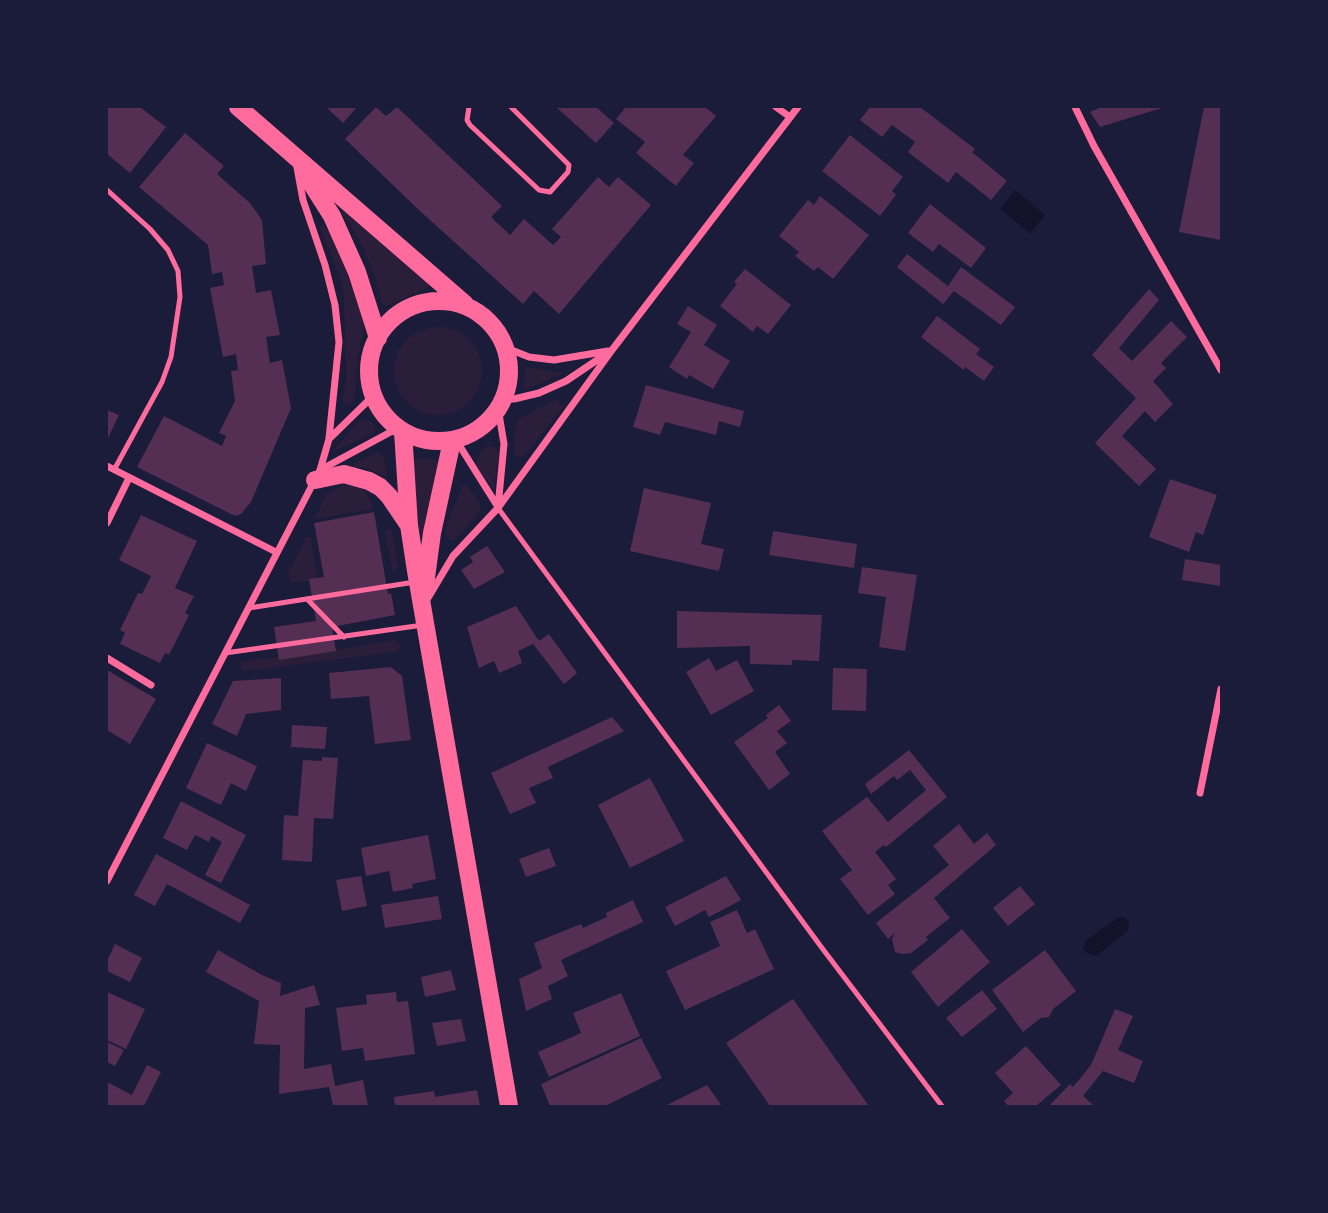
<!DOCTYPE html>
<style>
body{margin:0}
#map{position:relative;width:1328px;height:1213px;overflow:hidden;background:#1b1b3a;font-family:"Fira Sans Condensed",sans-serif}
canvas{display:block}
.frame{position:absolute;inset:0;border:108px solid #1b1b3a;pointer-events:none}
</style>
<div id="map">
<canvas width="1328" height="1213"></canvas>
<div class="frame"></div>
</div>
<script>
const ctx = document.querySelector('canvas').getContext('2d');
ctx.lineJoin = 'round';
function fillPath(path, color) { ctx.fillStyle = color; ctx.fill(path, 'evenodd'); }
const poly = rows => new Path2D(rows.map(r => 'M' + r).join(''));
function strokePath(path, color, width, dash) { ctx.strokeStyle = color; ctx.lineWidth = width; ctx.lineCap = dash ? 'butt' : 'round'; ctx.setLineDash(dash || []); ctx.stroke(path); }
const green = poly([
 [342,208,429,280,429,287,387,306,382,304,376,279,361,243,341,211],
 [323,224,337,242,344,257,363,318,364,328,357,360,355,395,350,405,343,402,346,377,344,299,341,279,320,228],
 '394 371a44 44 0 1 1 88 0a44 44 0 1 1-88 0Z',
 [526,367,563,373,523,391],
 [556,399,563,407,526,454,522,457,514,455,517,420],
 [361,420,367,420,374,424,375,432,373,434,334,451,336,447],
 [491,445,499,451,494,491,476,465,480,453,484,448],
 [379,452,384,456,387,477,364,467,354,467,354,463],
 [419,458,432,459,441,463,440,483,427,514,421,538,410,469,412,461],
 [466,485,480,503,480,511,455,540,452,541,447,537,445,532,449,518,463,486],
 [341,486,356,486,363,489,370,499,373,509,314,519,328,492],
 [392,529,398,568,393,574,385,530],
 [307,536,311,538,317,578,309,581,292,582,288,574],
 [394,640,401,645,399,650,396,652,246,671,241,669,241,663,244,661,278,657,279,660]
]);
const water = poly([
 [1015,190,1045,215,1030,233,1000,209],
 [1119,917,1125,918,1129,922,1128,931,1096,956,1087,953,1083,948,1086,940]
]);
const building = poly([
 [107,107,140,107,166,127,130,173,107,154],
 [326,107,357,107,343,123],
 [376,107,386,116,397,107,502,206,491,217,510,235,524,219,553,245,561,237,552,229,598,177,609,187,618,177,651,205,559,314,534,291,523,304,420,211,345,139],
 [556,107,596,107,614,123,596,143],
 [626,107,705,107,716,116,683,155,694,163,676,186,636,153,645,142,616,119],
 [870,107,920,107,975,149,972,152,1007,181,991,200,956,172,948,183,908,152,915,142,892,125,882,137,860,120],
 [1102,107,1165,107,1100,127,1090,112],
 [1204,107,1221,107,1221,240,1179,232],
 [185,133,224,166,217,174,250,203,262,220,266,264,252,266,256,293,271,290,280,335,266,337,270,363,282,360,291,408,251,502,241,514,235,516,137,467,164,416,222,446,226,436,219,433,235,401,231,371,238,370,236,354,223,357,210,288,224,285,222,272,212,274,208,245,139,187],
 [850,135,903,177,892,191,896,195,880,216,822,171],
 [820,196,869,235,833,279,818,267,814,271,795,256,799,252,779,236,808,200,814,205],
 [930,204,986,248,971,268,939,244,933,252,908,233],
 [907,254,948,286,961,267,1015,307,1001,325,954,291,943,304,897,267],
 [745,269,791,305,768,334,757,326,753,332,720,306,737,284,734,282],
 [1149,289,1159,300,1119,348,1132,361,1171,321,1187,337,1161,363,1166,368,1153,381,1173,404,1155,422,1145,411,1122,436,1156,469,1139,486,1095,443,1136,398,1092,355],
 [688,306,717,325,704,345,730,361,713,389,689,375,687,379,669,367,691,332,677,324],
 [937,316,980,349,976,354,994,367,984,381,965,367,964,370,921,337],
 [646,385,744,411,740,427,719,421,716,435,665,422,660,435,633,427],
 [107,410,119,415,107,440],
 [1170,479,1217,495,1203,535,1196,532,1189,552,1149,537],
 [644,488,711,503,701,544,724,549,719,571,630,551],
 [374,512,388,594,391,593,395,615,332,627,336,651,279,660,274,627,316,621,309,579,324,577,314,523],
 [141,515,197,541,175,588,194,596,185,613,189,615,169,655,165,653,160,663,120,644,125,633,120,630,138,593,142,594,151,576,119,560],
 [773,531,857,544,854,568,769,555],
 [487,546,505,572,474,589,461,570,473,562,470,557],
 [1185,559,1221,565,1221,586,1182,580],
 [862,567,917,575,905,651,879,647,886,597,858,593],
 [516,606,539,641,549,634,577,673,564,684,533,644,518,651,522,663,499,673,494,661,479,668,467,627],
 [677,611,822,615,819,661,792,660,792,665,750,664,750,646,677,648],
 [709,658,716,671,737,660,754,691,711,715,686,672],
 [391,667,402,676,411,740,375,744,369,696,331,699,329,673],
 [833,668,867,669,866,711,832,710],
 [107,670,156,699,130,744,107,730],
 [281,678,281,710,246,714,237,736,212,724,233,681],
 [779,705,791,721,777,731,787,743,775,752,790,774,769,790,734,742,768,718,766,715],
 [612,717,624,731,548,767,553,778,529,788,536,803,510,814,491,773],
 [292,725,327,727,325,749,291,747],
 [207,743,257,766,246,791,231,783,221,805,186,788],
 [909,750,947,797,886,847,884,845,875,852,896,879,888,885,895,894,868,915,840,879,852,870,822,831,867,797,888,822,926,790,910,770,897,780,894,776,871,794,865,784],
 [322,757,338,758,333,819,314,818,312,862,282,860,284,815,298,816,303,760,322,761],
 [650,778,684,841,630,868,598,805],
 [181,801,246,835,221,883,205,875,222,842,211,836,209,842,195,835,187,850,163,838],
 [959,824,974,844,987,833,996,845,934,898,950,918,926,937,928,940,911,953,902,954,895,952,892,939,895,933,888,939,876,923,949,865,933,846],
 [428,835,436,879,412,884,413,888,393,892,389,871,366,876,361,848],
 [549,848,556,866,526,877,519,859],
 [156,854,250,905,240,923,167,884,155,906,134,895],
 [361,876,367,906,342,911,336,880],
 [726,876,741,900,709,917,705,910,675,926,665,907],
 [1020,886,1035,904,1008,926,993,908],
 [438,896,442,919,385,928,381,905],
 [633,900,643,922,561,960,568,976,548,986,552,999,526,1011,519,979,542,968,534,943,581,924,583,928,607,917,606,913],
 [737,910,747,933,755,929,774,969,685,1010,666,971,720,946,710,922],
 [962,929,990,962,938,1007,911,972],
 [115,944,142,958,130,982,107,971,107,961],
 [218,950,262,975,281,983,280,996,314,985,320,1005,305,1008,304,1069,331,1064,335,1086,363,1080,368,1106,333,1106,329,1087,279,1094,280,1045,254,1044,259,1001,206,972],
 [1045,950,1076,991,1053,1009,1049,1017,1041,1018,1023,1032,992,990],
 [451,970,456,990,425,997,421,977],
 [982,990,997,1009,962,1037,946,1018],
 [107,992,145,1009,126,1049,107,1040],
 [396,992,397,1002,408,1001,415,1054,365,1061,363,1048,342,1051,336,1008,367,1004,366,995],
 [621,993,640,1036,549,1077,538,1052,581,1033,573,1013],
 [793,999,869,1106,770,1106,726,1043],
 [1115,1009,1133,1016,1118,1050,1143,1061,1134,1083,1103,1071,1083,1096,1093,1105,1091,1106,1049,1106,1070,1084,1073,1087,1091,1065],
 [461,1019,466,1041,437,1046,432,1023],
 [641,1038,662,1078,605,1106,550,1106,541,1084],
 [107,1042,124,1050,115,1066,107,1062],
 [1026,1046,1061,1085,1036,1106,1008,1106,1004,1101,1013,1093,995,1073],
 [147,1065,161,1072,144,1106,107,1105,107,1082,132,1095],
 [707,1085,722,1106,665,1106],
 [477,1090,480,1106,395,1106,394,1097,434,1091,435,1097]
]);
const service = poly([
 [469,107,467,120,470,125,539,190,550,192,568,172,569,165,511,107],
 [107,190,150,229,168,250,178,271,180,297,171,357,162,382,114,470],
 [498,508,822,948,942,1106],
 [307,599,344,637],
 [249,608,415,582],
 [225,653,423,625]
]);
const minor = poly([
 [776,107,790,117],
 [1075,107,1094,146,1221,370],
 [296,162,303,200,325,265,335,305,339,342,329,438],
 [504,347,529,357,554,360,608,351],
 [502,399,514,399,539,393,566,381,606,354],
 [498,408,504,444,498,507],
 [456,440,498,507],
 [107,466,276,552],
 [320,470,398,428],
 [107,523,129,478],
 [425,603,453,556,498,508,612,350,798,107],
 [107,658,151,685],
 [1200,793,1221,689],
 [107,881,320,470,329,439,373,396]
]);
const primary = poly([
 [238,107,465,304],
 [306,175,332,216,357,272,378,338],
 '369 371a70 70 0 1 1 140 0a70 70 0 1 1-140 0Z',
 [403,431,409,525,416,571,509,1106],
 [315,480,344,474,369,481,380,487,389,496,408,524],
 [425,585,432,533,452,441]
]);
fillPath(green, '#2a1e3b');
fillPath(water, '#12122b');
fillPath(building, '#542f53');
strokePath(service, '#ff6b9d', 5);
strokePath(minor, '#ff6b9d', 7);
strokePath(primary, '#ff6b9d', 18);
</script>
